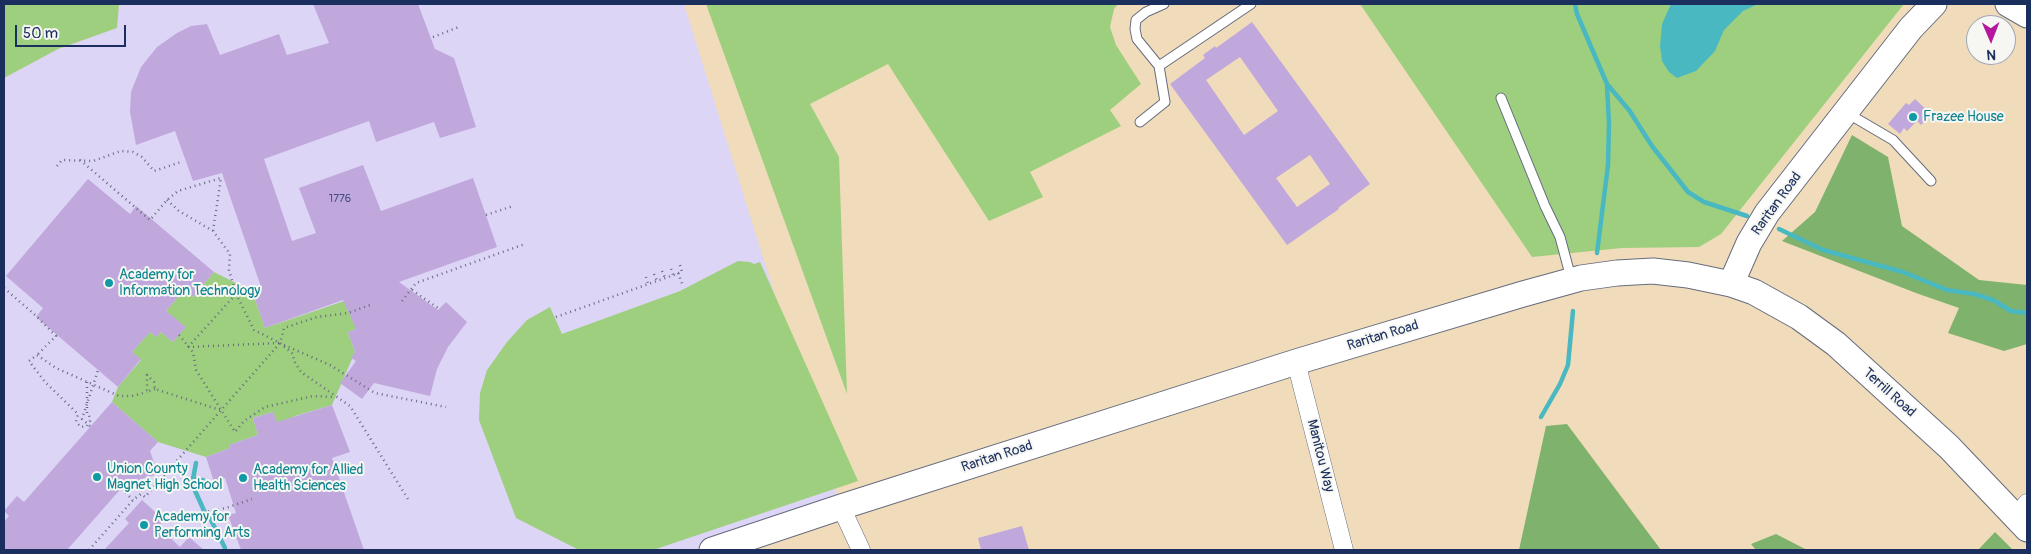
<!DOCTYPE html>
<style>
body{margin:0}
#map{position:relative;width:2031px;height:554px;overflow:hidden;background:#f0dcba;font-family:Pangolin,sans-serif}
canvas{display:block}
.frame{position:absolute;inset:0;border:5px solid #1b2f5e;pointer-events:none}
.north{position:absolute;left:1966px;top:15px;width:50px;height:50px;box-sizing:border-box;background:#f6f6f2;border:1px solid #9ea6b7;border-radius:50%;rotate:179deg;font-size:14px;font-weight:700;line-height:20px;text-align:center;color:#1b2f5e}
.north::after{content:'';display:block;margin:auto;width:18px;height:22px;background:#b5179e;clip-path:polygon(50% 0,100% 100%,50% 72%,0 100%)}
.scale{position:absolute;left:15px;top:25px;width:111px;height:22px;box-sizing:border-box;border:2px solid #1b2f5e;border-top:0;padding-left:6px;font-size:15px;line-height:18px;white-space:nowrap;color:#1b2f5e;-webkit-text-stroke:4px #f6f6f2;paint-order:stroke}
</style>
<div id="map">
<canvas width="2031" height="554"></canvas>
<div class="frame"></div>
<div class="north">N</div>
<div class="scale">50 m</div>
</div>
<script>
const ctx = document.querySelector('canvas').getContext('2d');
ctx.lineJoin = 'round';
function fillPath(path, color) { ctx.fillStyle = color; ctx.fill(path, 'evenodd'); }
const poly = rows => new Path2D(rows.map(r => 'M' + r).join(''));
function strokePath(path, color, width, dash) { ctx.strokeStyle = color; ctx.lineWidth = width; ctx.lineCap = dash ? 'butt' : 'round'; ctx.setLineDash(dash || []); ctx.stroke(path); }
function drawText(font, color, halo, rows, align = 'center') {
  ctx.font = font + ' Pangolin,sans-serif'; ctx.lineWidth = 4; ctx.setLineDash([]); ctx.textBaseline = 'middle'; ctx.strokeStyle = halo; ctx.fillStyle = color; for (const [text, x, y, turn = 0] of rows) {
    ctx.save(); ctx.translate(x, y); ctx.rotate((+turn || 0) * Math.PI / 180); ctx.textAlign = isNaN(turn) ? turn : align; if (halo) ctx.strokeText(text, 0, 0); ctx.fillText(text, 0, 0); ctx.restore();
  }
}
const built = poly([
 [119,4,684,4,841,507,712,550,4,550,4,78,58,49,116,28]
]);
const green = poly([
 [4,4,119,4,117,28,58,49,4,78],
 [706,4,1118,4,1114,9,1110,27,1116,45,1141,84,1110,110,1121,126,1030,172,1043,197,989,221,888,64,810,104,839,157,847,394],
 [1360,4,1904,4,1721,234,1699,247,1622,248,1532,257],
 [738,261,750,262,754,264,760,262,858,481,653,550,579,550,516,518,479,420,480,393,487,370,507,342,527,320,550,307,562,334,680,291],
 [214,272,252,291,265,328,344,301,375,322,348,332,355,352,332,405,295,416,278,427,273,412,253,418,258,435,229,445,230,448,206,457,158,442,112,402,118,387,141,360,132,352,150,332,156,337,161,332,173,342,185,327,166,311,184,290,193,297]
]);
const forest = poly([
 [1852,135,1888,157,1902,226,1979,280,2027,285,2027,344,2004,351,1948,333,1959,308,1916,293,1782,241,1815,212],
 [1567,424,1661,550,1519,550,1546,426],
 [1995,532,2013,550,1978,550],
 [1776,534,1807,550,1756,550,1751,544]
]);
const water = poly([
 [1671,4,1758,4,1743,11,1724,30,1715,51,1696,71,1677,78,1669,72,1662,61,1660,46,1662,24]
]);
const stream = poly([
 [1575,4,1577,14,1607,84,1629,110,1652,146,1688,192,1704,202,1747,216],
 [1779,229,1823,250,1903,272,1947,290,1974,294,1993,300,2011,311,2027,313],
 [1597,253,1608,165,1609,124,1607,86],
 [1541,417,1560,384,1568,365,1573,311],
 [196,463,193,479,203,480],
 [192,484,206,515,211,520,221,517],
 [184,486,192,483],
 [211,520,225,548]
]);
const building = poly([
 [313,4,418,4,435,49,454,58,476,127,440,138,434,122,376,142,369,121,264,159,292,241,316,233,299,188,363,165,381,211,473,178,497,247,399,282,438,310,446,302,467,322,448,347,437,369,430,396,374,383,362,399,340,383,356,361,351,358,355,352,348,332,356,329,343,300,265,328,252,291,261,287,222,173,193,181,175,131,136,145,130,112,131,92,141,67,157,47,177,33,191,26,207,24,220,55,279,34,287,55,329,43],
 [1252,22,1370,184,1338,208,1339,209,1287,245,1170,84,1205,58,1203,55,1215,46,1216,48],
 [1240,57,1278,111,1244,135,1206,80],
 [1310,155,1330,184,1297,207,1276,178],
 [1915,99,1931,114,1921,125,1917,121,1907,131,1904,128,1900,134,1888,124,1906,103,1909,105],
 [88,179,130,214,136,206,214,272,193,297,184,290,166,311,186,327,173,342,161,332,156,337,150,332,132,352,141,359,118,387,36,317,43,308,6,276],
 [112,402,158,442,150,451,158,474,125,484,67,550,4,550,4,522,9,516,4,511,17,496,24,502],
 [332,405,350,452,332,458,364,550,241,550,228,515,236,513,225,478,214,482,206,457,230,448,229,445,258,435,253,418,273,412,277,422],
 [142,500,164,520,159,527,180,547,189,537,204,550,104,550,129,523,125,519],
 [1022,526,1029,550,981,550,978,538]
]);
const path = poly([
 [433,37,459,27],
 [80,160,150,220,167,200,178,191,221,178,213,231],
 [57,166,62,160,93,161,121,151,133,152,142,157,154,171,181,162],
 [167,200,179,211,213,231,230,254,229,270,236,294,254,330,280,343,293,354,294,361,301,372,350,406,408,499],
 [486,215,513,206],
 [671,269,673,275],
 [662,271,665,278],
 [678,273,683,286],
 [654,274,657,281],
 [646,277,648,284],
 [4,288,34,314,56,336,37,355],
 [412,290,438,308],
 [402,301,416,283,525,244],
 [556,317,682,272,680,265],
 [179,335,193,352,196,370,235,432,244,421,265,407,313,396,334,397],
 [284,345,330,365,375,393,446,407],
 [188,347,279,343],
 [188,347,236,294],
 [87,382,87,413,89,414,90,421,87,426,81,427,76,422,78,414,45,382,29,361,37,355,56,368,119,396,132,396,147,392],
 [155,389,147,392,147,375,154,382,155,389,220,410],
 [122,489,133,500],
 [164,520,226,508,252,499],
 [89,550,133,500,141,494,145,497,280,343,284,328,317,317,348,313,370,305]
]);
const lane = poly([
 [1164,4,1146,12,1136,20,1135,29,1137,39,1159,66,1251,4],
 [1501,98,1545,206,1560,237,1571,278],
 [1847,113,1893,140,1931,181],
 [1140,122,1165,102,1159,66]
]);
const street = poly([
 [1296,362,1344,550],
 [841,507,861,550],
 [2016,517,2027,503]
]);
const secondary = poly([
 [2008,4,2027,15],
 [1731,284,1749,243,1767,213,1911,28,1934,4],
 [712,550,841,507,1296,362,1523,294,1581,278,1617,273,1653,271,1688,275,1731,284,1754,292,1799,317,1836,344,1949,447,2027,529]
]);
const pathBridge = poly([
 [90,426,82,419,98,370]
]);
const markers = [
 [1913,117,5,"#0f9aa8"],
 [109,283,5,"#0f9aa8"],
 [97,477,5,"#0f9aa8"],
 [243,478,5,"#0f9aa8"],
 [144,525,5,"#0f9aa8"]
];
const numberNames = [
 ["1776",340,199]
];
const cultureNames = [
 ["Frazee House",1923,117],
 ["Academy for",119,275],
 ["Information Technology",119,291],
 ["Union County",107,469],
 ["Magnet High School",107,485],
 ["Academy for Allied",253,470],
 ["Health Sciences",253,486],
 ["Academy for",154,517],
 ["Performing Arts",154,533]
];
const streetNames = [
 ["Raritan Road",1777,204,-54],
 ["Raritan Road",1383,336,-17],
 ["Terrill Road",1889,393,42],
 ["Manitou Way",1320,456,76],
 ["Raritan Road",997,457,-18]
];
fillPath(built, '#ddd5f6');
fillPath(green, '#9ecf7e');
fillPath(forest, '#7eb26d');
fillPath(water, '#49b8c0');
strokePath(stream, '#49b8c0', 4.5);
fillPath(building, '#c0a8dd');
strokePath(lane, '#666c7e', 11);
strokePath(street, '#666c7e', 19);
strokePath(secondary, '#666c7e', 27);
strokePath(path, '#666c7e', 2.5, [1, 4]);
strokePath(lane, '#fff', 9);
strokePath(street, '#fff', 18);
strokePath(secondary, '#fff', 25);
strokePath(pathBridge, '#666c7e', 2.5, [1, 4]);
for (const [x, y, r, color] of markers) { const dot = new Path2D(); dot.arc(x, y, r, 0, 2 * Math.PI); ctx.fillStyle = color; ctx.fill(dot); strokePath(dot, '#f6f6f2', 2); }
drawText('11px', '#444d7e', null, numberNames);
drawText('14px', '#0d838f', '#f6f6f2', cultureNames, 'left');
drawText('14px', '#1b2f5e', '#f6f6f2', streetNames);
</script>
